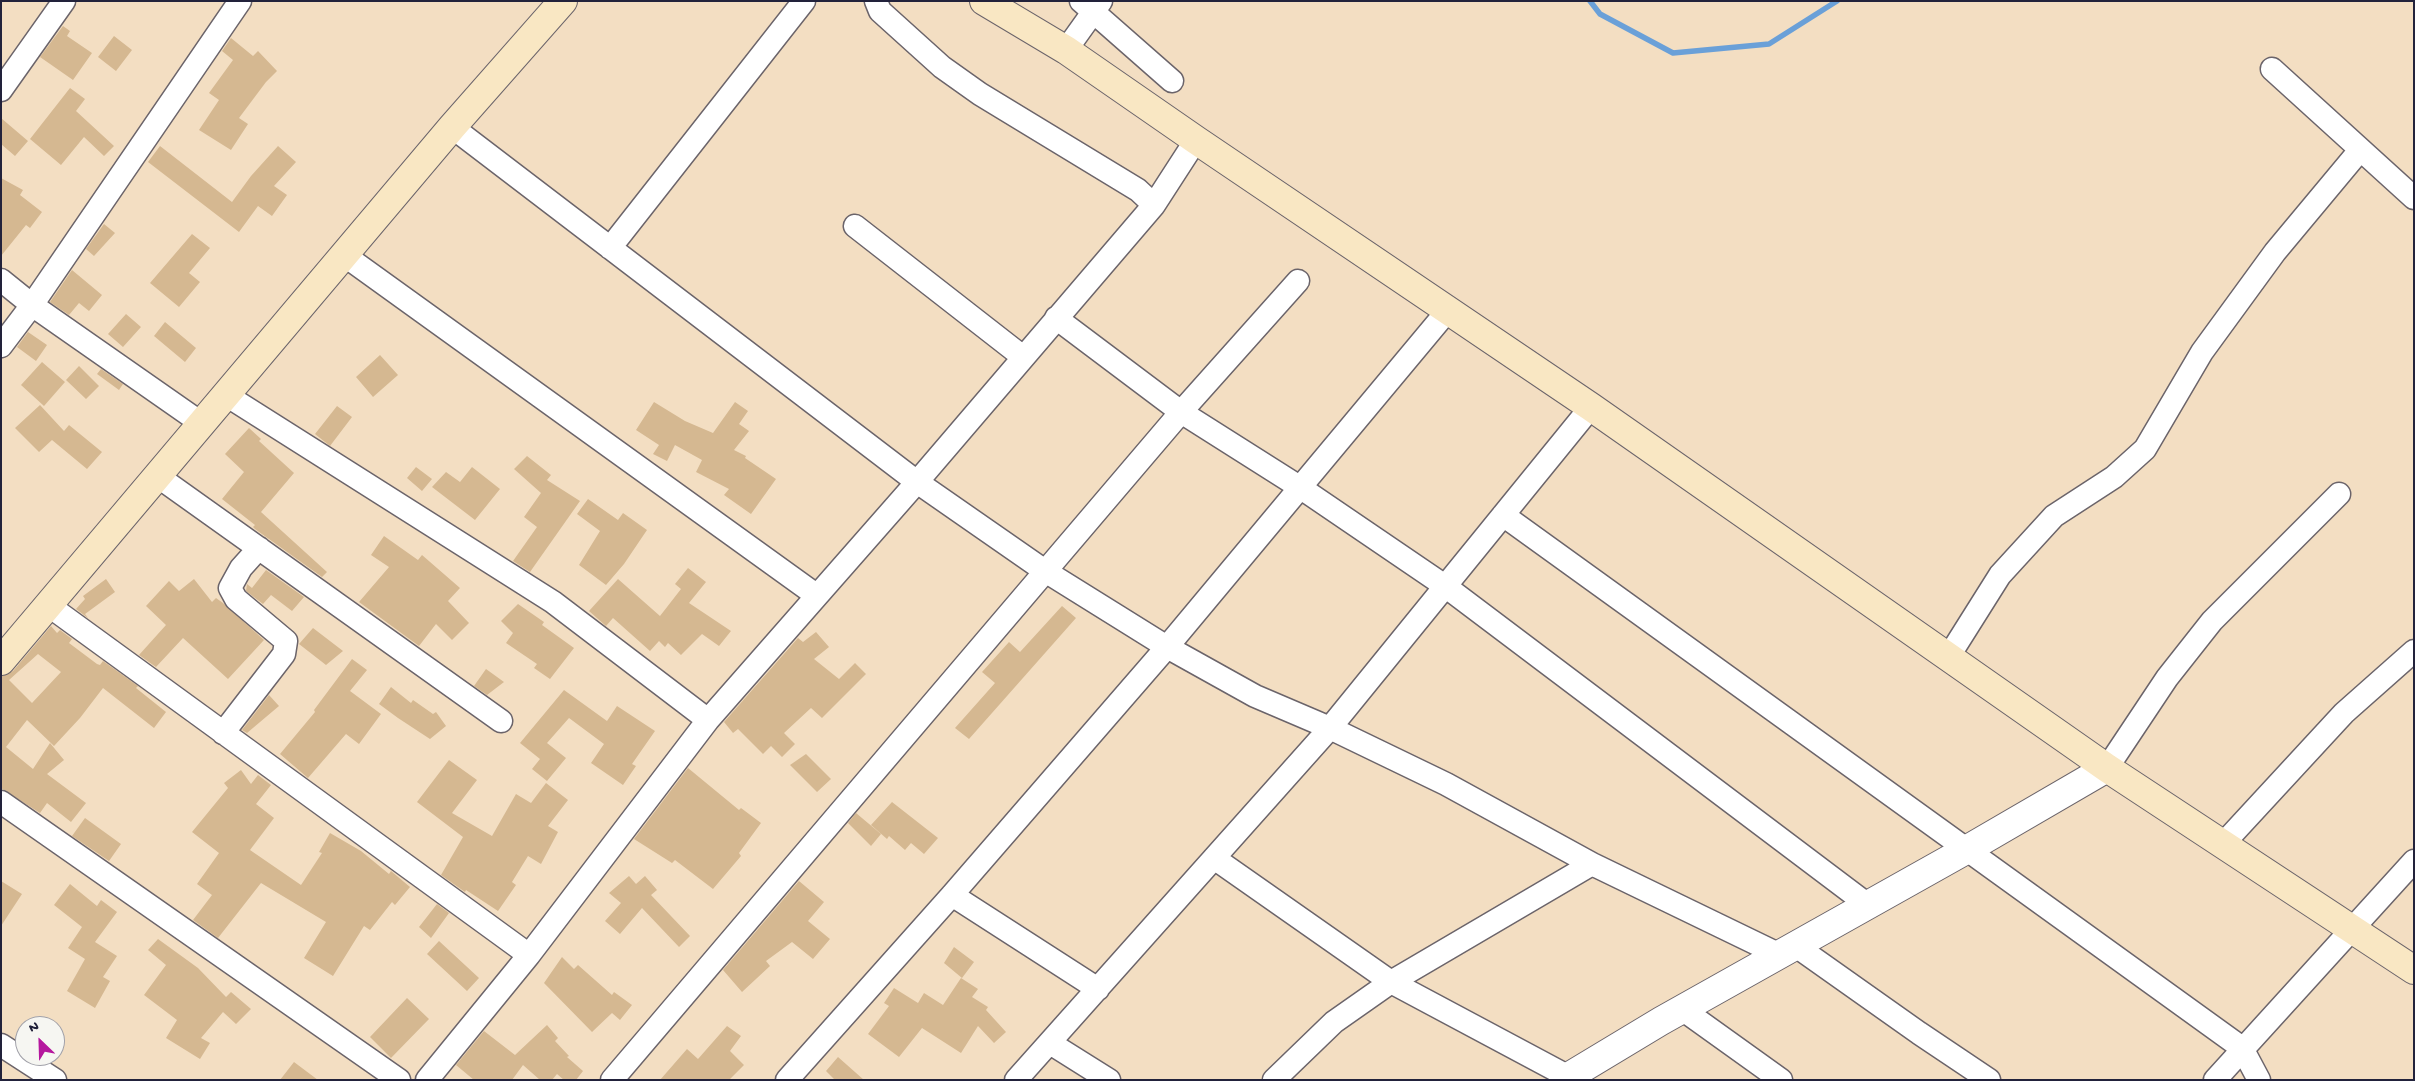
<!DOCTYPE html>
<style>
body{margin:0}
#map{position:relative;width:2415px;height:1081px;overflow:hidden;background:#f3dec2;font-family:"Gochi Hand",sans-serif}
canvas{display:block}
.frame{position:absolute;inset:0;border:2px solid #22223b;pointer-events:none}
.north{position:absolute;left:15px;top:1016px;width:50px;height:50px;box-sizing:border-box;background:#f6f6f2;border:1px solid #a1a1a9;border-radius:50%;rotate:336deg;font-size:14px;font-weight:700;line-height:20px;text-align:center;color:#22223b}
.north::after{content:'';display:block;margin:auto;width:18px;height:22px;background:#b5179e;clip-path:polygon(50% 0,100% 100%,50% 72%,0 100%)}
</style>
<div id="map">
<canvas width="2415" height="1081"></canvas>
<div class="frame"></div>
<div class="north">N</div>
</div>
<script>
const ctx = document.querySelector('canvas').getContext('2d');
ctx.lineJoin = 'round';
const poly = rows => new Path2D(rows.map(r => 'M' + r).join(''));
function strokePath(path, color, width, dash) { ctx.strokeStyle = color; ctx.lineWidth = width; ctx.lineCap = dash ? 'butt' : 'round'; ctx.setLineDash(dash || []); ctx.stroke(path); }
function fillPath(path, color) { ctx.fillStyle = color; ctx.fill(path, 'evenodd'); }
const stream = poly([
 [1590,1,1600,14,1673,53,1769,44,1837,1]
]);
const building = poly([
 [63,26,70,31,67,36,92,53,73,80,40,57],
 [114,36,132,50,116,71,98,57],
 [231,38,253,56,258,51,277,71,266,82,239,118,248,124,231,150,199,130,219,100,209,93,233,60,222,51],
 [70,88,85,99,76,111,114,146,104,156,84,137,61,165,30,139],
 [1,118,28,141,15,156,1,144],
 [160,146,232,202,251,176,278,146,296,162,274,186,287,195,272,216,258,206,239,232,148,162],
 [1,178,23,190,20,195,42,212,30,228,26,225,1,256],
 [104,224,115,233,94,256,86,249],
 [192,234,210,248,189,273,200,282,179,307,150,283],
 [72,270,102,295,89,311,79,303,69,315,50,302],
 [126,314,141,327,123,347,108,334],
 [165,322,196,348,185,362,154,336],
 [28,332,47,345,36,361,17,347],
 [380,355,398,375,373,397,356,377],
 [42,362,65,382,44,406,21,385],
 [79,366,99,386,86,399,66,380],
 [101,369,123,384,119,390,97,374],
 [654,402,685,421,713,433,735,402,748,411,739,424,749,431,734,450,746,456,745,458,776,479,751,514,724,495,729,489,696,472,702,460,675,445,667,461,653,454,659,445,636,430],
 [40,405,64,431,69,425,102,452,87,469,52,440,39,452,15,428],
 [337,406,352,417,330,446,315,434],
 [249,428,261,439,259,441,294,473,261,512,327,572,322,577,255,529,253,527,255,525,222,499,244,472,225,454],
 [527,456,551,475,547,480,580,501,530,572,513,561,537,527,524,517,541,493,514,469],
 [416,467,432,479,422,491,407,478],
 [472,467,500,489,475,520,432,487,446,472,460,482],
 [588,499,618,520,623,513,647,530,624,564,606,585,579,565,600,531,577,514],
 [384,536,418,560,422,555,460,588,448,601,469,623,452,640,436,624,419,646,359,602,389,567,371,555],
 [688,568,706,582,689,603,731,631,719,646,702,634,681,655,668,643,665,647,659,641,650,651,613,618,606,626,589,611,618,579,660,616,681,589,675,584],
 [266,570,304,597,292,611,271,595,263,604,246,591,247,584,252,588],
 [106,579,115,592,85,614,88,618,76,609,85,599,83,596],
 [194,579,212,602,216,598,223,603,264,640,228,679,183,638,156,667,139,655,166,625,146,606,169,581,179,591],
 [518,604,544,622,542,625,574,648,550,679,534,668,537,664,506,643,513,633,501,621],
 [1062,606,1076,618,969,739,955,728,995,683,982,672,1009,642,1020,652],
 [51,626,57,633,60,630,72,639,69,643,97,664,100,665,103,661,138,686,136,688,166,712,154,728,103,688,80,718,54,746,27,720,6,747,33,769,50,743,64,760,47,774,86,803,71,822,47,803,40,813,1,788,1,676,13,671],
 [38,654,61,672,32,703,9,680],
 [313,628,343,651,326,665,299,644],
 [816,632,829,647,814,659,839,679,855,663,866,674,822,718,811,708,784,733,795,744,782,757,771,746,763,754,738,729,733,733,724,722,798,638,803,642],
 [352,659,367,670,350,691,381,714,359,744,346,734,308,778,280,754,315,712,314,710],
 [486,669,504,682,487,695,474,686],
 [391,687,411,703,413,700,433,714,436,712,446,726,430,739,398,718,379,704],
 [564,690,607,721,617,706,655,731,632,764,636,766,623,785,591,763,604,744,569,718,547,743,566,758,547,781,532,769,540,759,520,743],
 [269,695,279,706,247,733,242,730],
 [806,754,831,779,817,792,790,765],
 [449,760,477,780,452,813,492,836,516,794,531,803,546,783,568,800,548,826,558,832,541,864,528,856,512,882,516,885,498,911,466,890,465,892,441,875,463,837,417,802],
 [688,768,739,810,741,808,761,823,739,853,741,856,713,889,675,860,672,863,634,839],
 [241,770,251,784,258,775,271,785,256,804,274,818,250,850,301,885,322,853,319,852,330,833,361,851,389,874,391,871,410,887,395,905,392,902,370,930,364,926,333,976,304,958,326,922,261,883,218,938,193,920,212,895,197,884,219,853,192,832,228,788,224,783],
 [892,802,938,838,924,854,911,843,905,850,889,836,887,839,871,825],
 [856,813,881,834,871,846,848,823],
 [85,818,121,844,109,861,72,836],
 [629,876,636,884,645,876,657,890,651,895,690,936,679,947,642,908,620,934,605,921,621,903,609,893],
 [1,881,22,894,1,926],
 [799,881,824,902,808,921,830,939,813,959,792,942,766,961,770,966,742,992,723,970],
 [70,884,97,906,101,900,117,912,95,942,117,956,103,977,110,981,95,1008,67,991,85,959,68,948,82,927,54,905],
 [437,904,449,913,431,938,419,927],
 [158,939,198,968,226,997,231,992,251,1009,236,1024,223,1012,201,1038,210,1043,200,1059,166,1038,177,1020,144,995,166,965,148,950],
 [439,941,479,978,467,991,427,954],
 [954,947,974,962,962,978,944,963],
 [562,957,574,969,578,965,612,995,614,992,632,1005,620,1020,612,1013,592,1032,544,983],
 [961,978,978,989,972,997,988,1007,986,1010,1006,1032,994,1043,978,1026,961,1053,922,1028,899,1057,868,1034,889,1006,884,1003,894,988,918,1003,924,993,943,1005],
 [407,998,429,1019,391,1058,370,1037],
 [547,1025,558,1038,555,1041,569,1056,567,1057,583,1071,576,1080,564,1080,557,1074,552,1080,540,1080,523,1065,512,1080,474,1080,456,1065,484,1031,515,1055],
 [727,1026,741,1036,730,1051,744,1065,729,1080,660,1080,687,1049,698,1059],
 [838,1057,864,1080,835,1080,826,1071],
 [294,1062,318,1080,280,1080]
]);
const minor = poly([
 [1081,1,1172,81],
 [1066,50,1101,1],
 [2272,69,2414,198],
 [1,90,64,1],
 [452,127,917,482,1045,571,1167,647,1255,696,1330,728,1446,784,1592,864,1780,955],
 [1154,205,1196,140],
 [855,226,1023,357],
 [610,248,804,1],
 [344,255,816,595],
 [1,280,32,305,201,423],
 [1056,318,1181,412,1301,488,1445,586,1868,905],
 [1,346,32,305,240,1],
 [226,395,553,602,708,720],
 [156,475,501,721],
 [1503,515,2242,1048,2259,1080],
 [48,605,529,955],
 [1949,656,2000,575,2054,516,2114,477,2145,449,2202,352,2275,252,2360,150],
 [223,733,284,654,286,641,236,599,230,588,241,568,259,548],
 [2107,768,2167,678,2212,621,2339,494],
 [1,802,399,1080],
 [2223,844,2344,713,2414,651],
 [1214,858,1391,982,1569,1077],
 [952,895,1098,989],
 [1796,946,1919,1033,1989,1080],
 [1682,1009,1781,1080],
 [1050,1043,1109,1080],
 [1,1045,55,1080],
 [427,1080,529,955,708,720,917,482,1154,205,1138,190,980,94,942,67,880,11,876,1],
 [612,1080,1181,412,1298,281],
 [787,1080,952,895,1167,647,1449,309],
 [1016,1080,1330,728,1591,407],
 [1274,1080,1334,1022,1391,982,1592,864],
 [2215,1080,2414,861]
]);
const tertiary = poly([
 [1563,1080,1661,1021,1966,850,2107,768]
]);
const secondary = poly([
 [984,1,1066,50,1196,140,1591,407,2107,768,2414,970],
 [1,661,452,127,563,1]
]);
strokePath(stream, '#6aa0d8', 5.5);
fillPath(building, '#d5b891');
strokePath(minor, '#6b646a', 25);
strokePath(tertiary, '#6b646a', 30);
strokePath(secondary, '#6b646a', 30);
strokePath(minor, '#fff', 22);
strokePath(tertiary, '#fff', 28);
strokePath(secondary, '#f9e7c3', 28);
</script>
